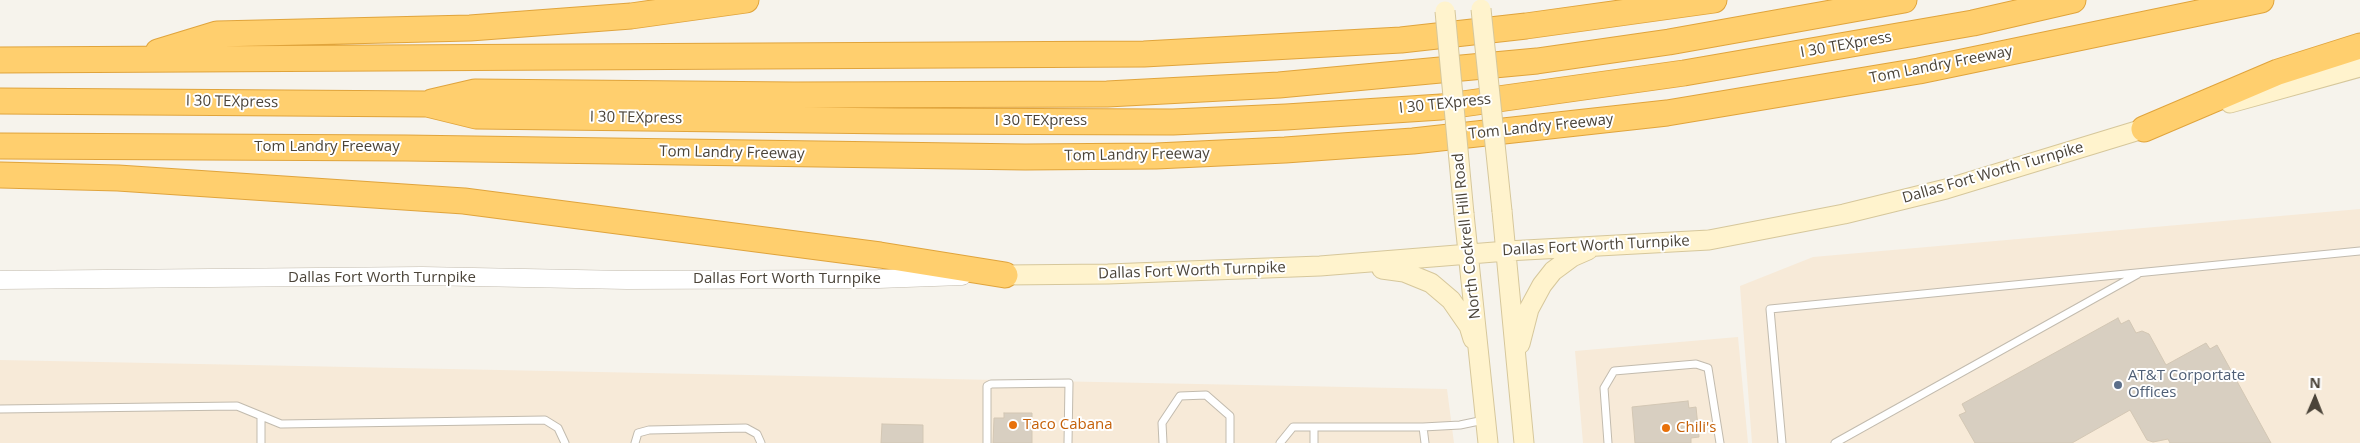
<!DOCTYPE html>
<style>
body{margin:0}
#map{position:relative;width:2360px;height:443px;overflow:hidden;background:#f6f3ec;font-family:"Open Sans",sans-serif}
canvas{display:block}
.north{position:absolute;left:2290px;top:373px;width:50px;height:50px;-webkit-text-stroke:4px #fff;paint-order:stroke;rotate:1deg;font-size:14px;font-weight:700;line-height:20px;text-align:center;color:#4b4439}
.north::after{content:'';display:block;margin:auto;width:18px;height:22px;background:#4b4439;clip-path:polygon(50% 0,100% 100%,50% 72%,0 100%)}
</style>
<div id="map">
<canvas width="2360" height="443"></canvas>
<div class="north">N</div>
</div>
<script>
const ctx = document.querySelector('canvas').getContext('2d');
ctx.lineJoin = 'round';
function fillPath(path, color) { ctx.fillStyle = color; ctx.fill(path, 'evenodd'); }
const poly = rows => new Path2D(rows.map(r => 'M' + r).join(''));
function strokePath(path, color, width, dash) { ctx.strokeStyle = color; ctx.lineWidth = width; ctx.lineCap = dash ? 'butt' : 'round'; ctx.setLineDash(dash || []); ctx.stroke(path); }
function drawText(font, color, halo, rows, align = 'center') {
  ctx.font = font + ' "Open Sans",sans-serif'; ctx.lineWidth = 4; ctx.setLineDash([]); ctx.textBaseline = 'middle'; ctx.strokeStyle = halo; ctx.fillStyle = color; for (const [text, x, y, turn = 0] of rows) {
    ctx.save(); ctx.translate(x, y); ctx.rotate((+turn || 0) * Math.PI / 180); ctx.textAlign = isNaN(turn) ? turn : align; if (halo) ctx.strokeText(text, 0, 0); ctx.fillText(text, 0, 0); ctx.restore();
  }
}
const commercial = poly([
 [2360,209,2360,443,1752,443,1740,286,1813,257],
 [1738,337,1748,443,1583,443,1575,351],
 [0,360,1447,389,1454,443,0,443]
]);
const building = poly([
 [2118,318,2121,324,2129,320,2136,333,2142,331,2149,334,2166,365,2206,343,2210,349,2217,345,2271,443,2170,443,2168,439,2153,442,2147,440,2130,410,2072,443,1975,443,1959,415,1966,412,1962,404,2118,318],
 [1688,401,1689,408,1696,407,1699,437,1691,438,1691,443,1635,443,1632,407,1688,401],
 [1004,413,1032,413,1032,443,993,443,994,418,1004,418,1004,413],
 [882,424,923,425,923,443,881,443,882,424]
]);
const service = poly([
 [0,409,237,406,281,424,545,420,558,428,565,443],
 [1423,427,1425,443],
 [261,443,261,416],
 [635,443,638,433,649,430,746,428,757,434,761,443],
 [987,443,987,386,991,384,1069,383,1068,443],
 [1163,443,1162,423,1180,396,1206,395,1230,416,1230,443],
 [1280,443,1293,427,1423,427,1460,425,1484,420],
 [1314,443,1314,427],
 [1608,443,1604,388,1614,371,1696,364,1708,368,1720,443],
 [1782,443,1770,309,2360,251],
 [1835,443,2138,274]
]);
const tertiary = poly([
 [0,280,422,276,627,280,878,279,962,276]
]);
const secondary = poly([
 [2230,103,2360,67],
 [1502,211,1524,443],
 [1464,214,1488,443],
 [1382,269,1404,272,1431,283,1451,300,1469,326,1473,339],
 [1005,275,1108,274,1320,266,1507,251,1709,240,1844,214,1946,189,2156,125],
 [1520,344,1529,309,1542,285,1553,271,1572,257,1588,250]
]);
const motorway = poly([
 [158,52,217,34,470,28,631,16,746,0],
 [0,60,1144,54,1401,40,1526,26,1714,0],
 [0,101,427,104,476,116,895,121,1173,122,1286,117,1441,107,1684,73,1973,23,2073,0],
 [432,102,475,92,794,95,1107,94,1279,85,1537,61,1669,42,1904,0],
 [2144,129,2278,72,2360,46],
 [0,146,406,148,1025,157,1156,156,1285,150,1413,141,1667,113,1919,71,2261,0],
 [0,175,118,178,464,201,880,255,1005,275]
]);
const secondaryBridge = poly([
 [1481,9,1502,211],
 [1445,11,1464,214]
]);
const markers = [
 [2118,385,5,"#5c6f8a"],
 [1013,425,5,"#e8710a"],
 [1666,428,5,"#e8710a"]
];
const streetNames = [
 ["I 30 TEXpress",1846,45,-10],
 ["Tom Landry Freeway",1941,65,-11],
 ["I 30 TEXpress",232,102,1],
 ["I 30 TEXpress",1445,104,-6],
 ["I 30 TEXpress",636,118,1],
 ["I 30 TEXpress",1041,121],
 ["Tom Landry Freeway",1541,127,-6],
 ["Tom Landry Freeway",327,147],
 ["Tom Landry Freeway",732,153,1],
 ["Tom Landry Freeway",1137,155,-1],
 ["Dallas Fort Worth Turnpike",1993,173,-16],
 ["North Cockrell Hill Road",1467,236,-96],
 ["Dallas Fort Worth Turnpike",1596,246,-3],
 ["Dallas Fort Worth Turnpike",1192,271,-2],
 ["Dallas Fort Worth Turnpike",382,278],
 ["Dallas Fort Worth Turnpike",787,279]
];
const serviceNames = [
 ["AT&T Corportate",2128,376],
 ["Offices",2128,393]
];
const foodNames = [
 ["Taco Cabana",1023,425],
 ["Chili's",1676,428]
];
fillPath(commercial, '#f7ead8');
fillPath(building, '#d8cfc1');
strokePath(building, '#d3c7b4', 1);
strokePath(service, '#c2bbae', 9);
strokePath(tertiary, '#c2bbae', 19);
strokePath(secondary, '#d6c79b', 21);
strokePath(motorway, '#e0a43c', 27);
strokePath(service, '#fff', 7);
strokePath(tertiary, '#fff', 18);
strokePath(secondary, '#fff3cd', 19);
strokePath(motorway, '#ffcf6e', 25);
strokePath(secondaryBridge, '#d6c79b', 21, []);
strokePath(secondaryBridge, '#fff3cd', 19);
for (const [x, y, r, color] of markers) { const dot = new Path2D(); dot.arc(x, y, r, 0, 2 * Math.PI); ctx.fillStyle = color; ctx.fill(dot); strokePath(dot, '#fff', 2); }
drawText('15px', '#4b4439', '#fff', streetNames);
drawText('15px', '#4e5e75', '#fff', serviceNames, 'left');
drawText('15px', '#c56008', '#fff', foodNames, 'left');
</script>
